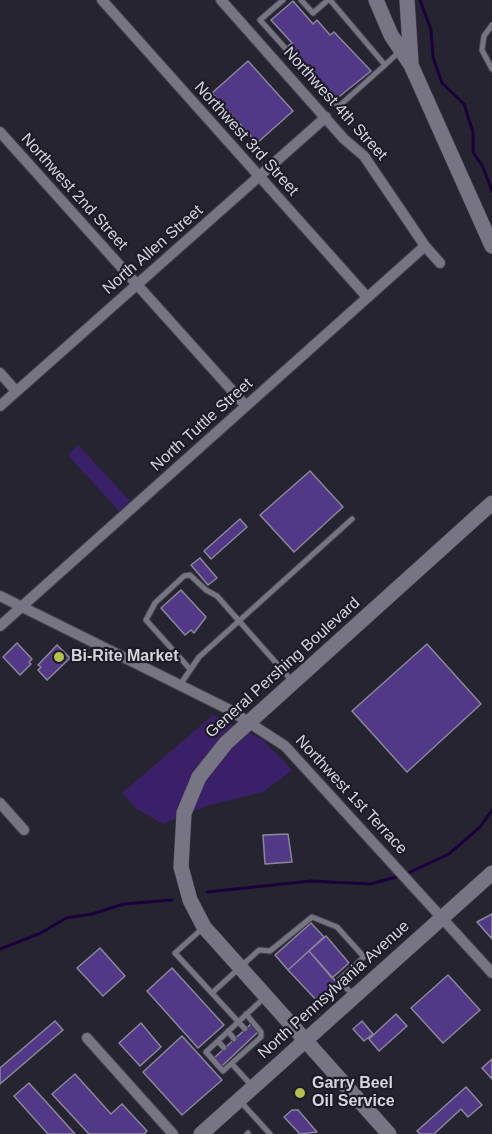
<!DOCTYPE html>
<style>
body{margin:0}
canvas{display:block;background:#272432}
</style>
<canvas width="492" height="1134"></canvas>
<script>
const ctx = document.querySelector('canvas').getContext('2d');
ctx.lineJoin = 'round';
function fillPath(path, color) { ctx.fillStyle = color; ctx.fill(path, 'evenodd'); }
const poly = rows => new Path2D(rows.map(r => 'M' + r).join(''));
function strokePath(path, color, width, dash) { ctx.strokeStyle = color; ctx.lineWidth = width; ctx.lineCap = dash ? 'butt' : 'round'; ctx.setLineDash(dash || []); ctx.stroke(path); }
function drawText(font, color, halo, rows, align = 'center') {
  ctx.font = font + ' Helvetica,sans-serif'; ctx.lineWidth = 4.5; ctx.setLineDash([]); ctx.textBaseline = 'middle'; ctx.strokeStyle = halo; ctx.fillStyle = color; for (const [text, x, y, turn = 0] of rows) {
    ctx.save(); ctx.translate(x, y); ctx.rotate((+turn || 0) * Math.PI / 180); ctx.textAlign = isNaN(turn) ? turn : align; if (halo) ctx.strokeText(text, 0, 0); ctx.fillText(text, 0, 0); ctx.restore();
  }
}
const green = poly([
 [78,445,130,501,119,511,68,455],
 [213,715,263,740,292,770,263,792,206,806,163,824,137,809,122,793]
]);
const stream = poly([
 [420,0,431,30,433,57,442,83,464,104,473,132,473,152,483,167,492,191],
 [406,874,449,854,480,827,492,810],
 [207,892,311,881,370,884,400,876],
 [0,949,41,933,66,918,92,914,124,904,172,900]
]);
const building = poly([
 [293,1,313,24,317,20,330,35,334,32,371,71,335,100,288,46,292,43,271,20,293,1],
 [248,61,293,111,257,143,212,93,248,61],
 [310,471,343,507,294,552,260,515,310,471],
 [240,519,247,527,211,559,204,551,240,519],
 [200,558,217,578,208,585,191,565,200,558],
 [181,590,206,617,194,633,191,630,185,635,161,608,181,590],
 [17,643,32,659,29,662,31,664,20,675,3,657,17,643],
 [427,644,481,704,407,772,352,711,427,644],
 [57,645,70,658,47,680,38,670,41,667,38,665,57,645],
 [288,834,292,862,265,864,263,835,288,834],
 [492,914,492,939,477,922,492,914],
 [311,923,324,937,288,970,275,955,311,923],
 [326,936,349,963,332,978,309,951,326,936],
 [100,948,125,976,103,996,77,968,100,948],
 [309,951,340,986,320,1004,288,970,309,951],
 [172,968,224,1025,198,1048,147,991,172,968],
 [448,975,480,1010,443,1043,411,1008,448,975],
 [396,1014,407,1026,379,1051,369,1039,396,1014],
 [55,1021,63,1030,0,1084,0,1068,55,1021],
 [362,1021,373,1034,364,1041,353,1029,362,1021],
 [141,1023,161,1047,140,1066,119,1043,141,1023],
 [252,1023,259,1031,222,1066,214,1058,252,1023],
 [182,1036,222,1080,182,1115,143,1072,182,1036],
 [492,1059,492,1079,482,1068,492,1059],
 [75,1074,111,1114,122,1104,147,1131,144,1134,89,1134,52,1094,75,1074],
 [29,1083,75,1134,48,1134,14,1096,29,1083],
 [466,1087,482,1105,468,1117,461,1109,434,1134,420,1134,417,1131,466,1087],
 [292,1110,298,1110,317,1132,300,1134,284,1117,292,1110]
]);
const lane = poly([
 [283,0,260,20,338,107,385,65],
 [301,0,313,13,328,0],
 [330,0,385,65,401,50],
 [492,25,484,36,482,50,492,69],
 [190,669,146,620,155,603,184,576,190,575,206,590,217,596,293,682],
 [180,685,199,657,352,519],
 [203,928,175,953,245,1029],
 [212,993,259,950,270,951,312,917,337,927,364,957,339,980,353,995],
 [246,1014,261,1032,261,1037,223,1071,206,1052,264,998],
 [228,1031,234,1039],
 [218,1041,224,1048],
 [232,1064,252,1086],
 [240,1101,270,1134],
 [247,1134,248,1133]
]);
const street = poly([
 [102,0,367,297],
 [221,0,344,139,364,156,425,246,440,263],
 [0,132,246,406],
 [0,373,16,391],
 [0,406,326,117],
 [0,596,228,709,285,746,492,973],
 [0,626,425,246],
 [0,803,24,830],
 [87,1038,173,1134]
]);
const secondary = poly([
 [376,0,391,35,411,65,492,246],
 [407,0,411,62],
 [201,1134,492,873],
 [389,1134,204,927,190,900,181,867,184,813,199,777,226,743,492,503]
]);
const markers = [
 [59,657,6,"#b4c24a"],
 [300,1093,6,"#b4c24a"]
];
const streetNames = [
 ["Northwest 4th Street",335,104,48],
 ["Northwest 3rd Street",246,139,48],
 ["Northwest 2nd Street",74,192,48],
 ["North Allen Street",153,250,-41],
 ["North Tuttle Street",202,425,-42],
 ["General Pershing Boulevard",283,668,-42],
 ["Northwest 1st Terrace",351,795,47],
 ["North Pennsylvania Avenue",334,990,-42]
];
const poiNames = [
 ["Bi-Rite Market",71,657],
 ["Garry Beel",312,1084],
 ["Oil Service",312,1102]
];
fillPath(green, '#3a2068');
strokePath(stream, '#1a013a', 3);
fillPath(building, '#523987');
strokePath(building, '#8a8797', 1.5);
strokePath(lane, '#43404c', 7);
strokePath(street, '#43404c', 12);
strokePath(secondary, '#43404c', 16);
strokePath(lane, '#777484', 5);
strokePath(street, '#777484', 10);
strokePath(secondary, '#777484', 15);
for (const [x, y, r, color] of markers) { const dot = new Path2D(); dot.arc(x, y, r, 0, 2 * Math.PI); ctx.fillStyle = color; ctx.fill(dot); strokePath(dot, '#1e1b28', 2); }
drawText('16px', '#d5d3dc', '#1e1b28', streetNames);
drawText('bold 16px', '#d5d3dc', '#1e1b28', poiNames, 'left');
</script>
